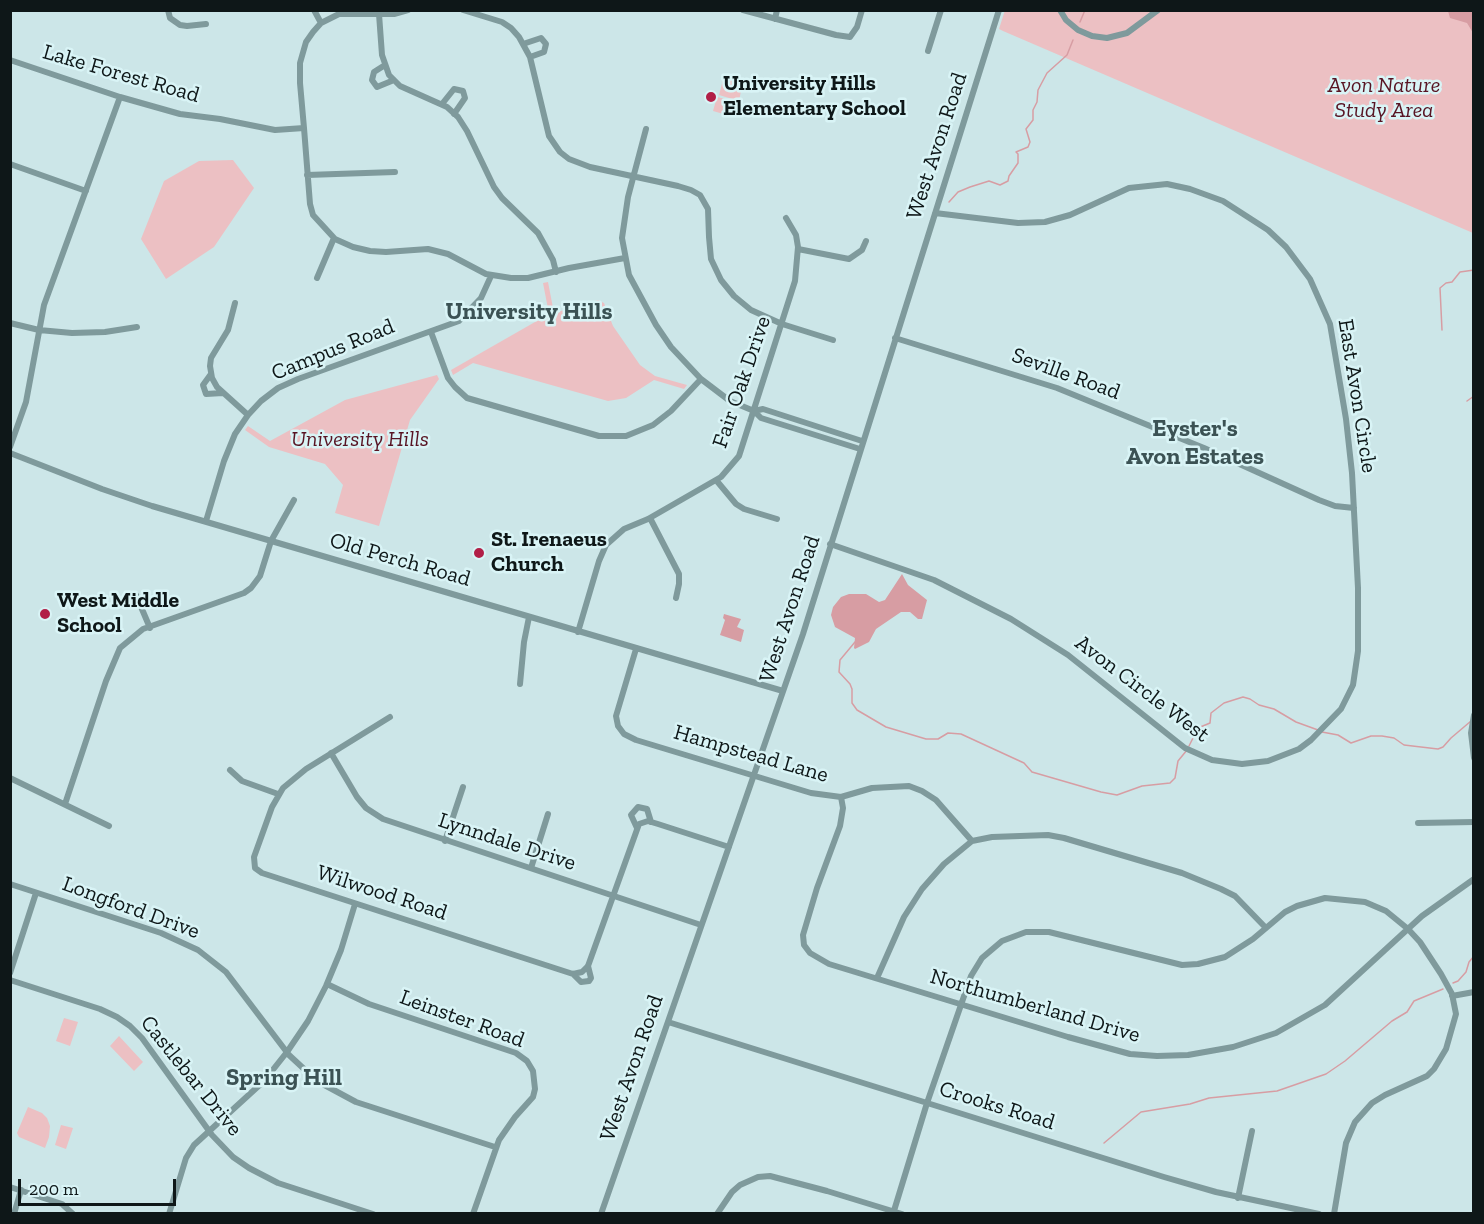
<!DOCTYPE html>
<style>
body{margin:0}
#map{position:relative;width:1484px;height:1224px;overflow:hidden;background:#cce6e8;font-family:"Zilla Slab",serif}
canvas{display:block}
.frame{position:absolute;inset:0;border:12px solid #0e1718;pointer-events:none}
.scale{position:absolute;left:18px;top:1179px;width:158px;height:27px;box-sizing:border-box;border:3px solid #0e1718;border-top:0;padding-left:8px;font-size:18px;line-height:21px;white-space:nowrap;color:#0e1718;-webkit-text-stroke:4px #d9f4f6;paint-order:stroke}
</style>
<div id="map">
<canvas width="1484" height="1224"></canvas>
<div class="frame"></div>
<div class="scale">200 m</div>
</div>
<script>
const ctx = document.querySelector('canvas').getContext('2d');
ctx.lineJoin = 'round';
function fillPath(path, color) { ctx.fillStyle = color; ctx.fill(path, 'evenodd'); }
const poly = rows => new Path2D(rows.map(r => 'M' + r).join(''));
function strokePath(path, color, width, dash) { ctx.strokeStyle = color; ctx.lineWidth = width; ctx.lineCap = dash ? 'butt' : 'round'; ctx.setLineDash(dash || []); ctx.stroke(path); }
function drawText(font, color, halo, rows, align = 'center') {
  ctx.font = font + ' "Zilla Slab",serif'; ctx.lineWidth = 5; ctx.setLineDash([]); ctx.textBaseline = 'middle'; ctx.strokeStyle = halo; ctx.fillStyle = color; for (const [text, x, y, turn = 0] of rows) {
    ctx.save(); ctx.translate(x, y); ctx.rotate((+turn || 0) * Math.PI / 180); ctx.textAlign = isNaN(turn) ? turn : align; if (halo) ctx.strokeText(text, 0, 0); ctx.fillText(text, 0, 0); ctx.restore();
  }
}
const green = poly([
 [1005,10,1473,11,1473,233,1003,31,999,29],
 [724,76,743,81,739,101,719,95],
 [717,97,738,102,734,117,713,111],
 [233,160,254,188,214,247,166,279,141,239,164,181,199,161],
 [548,282,554,313,598,300,604,303,613,326,640,365,655,376,687,385,684,389,654,380,626,398,608,401,473,363,453,375,451,370,549,314,543,283],
 [437,375,439,379,410,420,379,526,335,513,343,485,325,464,269,447,245,430,248,426,270,441,345,400],
 [64,1018,78,1022,70,1046,56,1041],
 [119,1036,143,1062,134,1071,110,1046],
 [28,1107,42,1113,47,1118,50,1126,49,1137,45,1148,19,1137,17,1133],
 [61,1125,73,1128,66,1149,55,1145]
]);
const water = poly([
 [1448,11,1470,11,1473,13,1473,33,1467,23,1450,18],
 [902,574,908,585,927,600,922,619,918,619,910,612,901,612,876,629,869,642,855,649,854,648,855,638,835,627,831,615,833,607,841,597,849,594,866,594,879,602,885,600],
 [724,614,741,619,737,627,744,630,741,642,720,635,725,620,723,618]
]);
const stream = poly([
 [1080,22,1085,10],
 [949,202,958,192,970,187,989,181,1000,185,1008,181,1009,176,1018,163,1018,154,1016,152,1028,147,1030,142,1026,129,1033,120,1033,110,1037,102,1038,90,1047,73,1067,55,1073,40],
 [1442,330,1440,288,1446,283,1452,282,1460,272,1474,270],
 [1467,401,1474,396],
 [855,642,840,660,839,672,850,684,852,689,852,703,857,710,886,727,926,739,938,739,948,733,961,734,1024,763,1032,772,1101,792,1117,795,1142,786,1170,783,1175,778,1178,761,1187,750],
 [1322,732,1338,735,1351,743,1371,736,1382,736,1394,738,1404,745,1438,749,1443,747,1451,738,1471,721],
 [1189,746,1198,728,1210,723,1211,713,1224,703,1243,697,1250,699,1259,705,1274,709,1296,722,1318,730],
 [1453,983,1458,981,1466,972,1469,962,1474,956],
 [1104,1143,1141,1112,1190,1104,1209,1098,1277,1091,1326,1074,1345,1061,1392,1021,1407,1012,1414,1001,1443,989]
]);
const minor = poly([
 [168,10,170,18,180,25,187,26,206,24],
 [314,10,321,23],
 [463,10,502,22,511,28,519,37,530,57,549,136,560,152,569,159,590,167,678,186,691,190,700,195,708,209,709,237,711,259,721,280,734,296,751,310,782,324,833,340],
 [743,10,836,35,850,37,857,27,862,10],
 [1060,10,1066,20,1078,30,1092,36,1107,38,1127,33,1158,10],
 [379,14,382,55,389,75,400,86,447,107,458,117,467,131,494,187,502,198,538,233,553,260,556,272],
 [775,19,777,10],
 [523,44,541,38,546,44,544,52,530,57],
 [928,51,941,10],
 [10,60,120,97,180,114,220,119,275,130,304,128,310,204,313,215,335,239,353,247,370,251,386,252,428,249,448,254,486,274,511,278,528,278,569,268,625,258],
 [385,65,374,72,372,80,377,87,394,80],
 [442,104,454,89,463,91,465,98,454,114],
 [304,128,300,83,300,63,306,42,313,32,321,23,339,14,394,14,408,10],
 [646,129,628,197,622,238,629,275,656,325,671,347,701,379,730,401,754,411,761,418,860,449],
 [10,164,86,191],
 [307,175,395,172],
 [798,249,849,259,862,250,866,241],
 [317,278,334,238],
 [235,303,228,330,211,358,210,366,212,378,217,387,248,415],
 [10,323,39,330,72,333,105,332,137,327],
 [431,332,448,378,455,387,467,398,599,436,626,436,653,425,671,411,701,379],
 [895,338,1057,388,1204,448,1319,500,1335,506,1354,508],
 [211,374,203,385,206,394,223,393],
 [754,411,763,409,862,441],
 [10,447,26,402,44,305,120,97],
 [10,453,102,489,152,506,783,691],
 [716,480,736,504,744,509,777,519],
 [650,518,679,574,679,584,676,598],
 [206,521,224,461,235,434,248,415,261,401,278,388,298,379,459,321,481,298,491,276],
 [830,544,934,580,1011,619,1068,655,1185,748,1212,760,1242,764,1268,761,1299,749,1311,740,1341,709,1353,685,1358,651,1358,588,1352,473,1346,419,1330,324,1310,279,1286,247,1268,230,1223,201,1190,189,1167,184,1129,188,1070,215,1045,222,1018,223,935,213],
 [136,595,150,628],
 [578,632,599,561,606,545,624,529,648,519,721,477,739,456,795,281,798,247,796,235,786,218],
 [636,649,616,716,618,726,624,734,636,740,811,793,841,797,872,788,909,786,922,791,936,800,972,841],
 [520,684,524,642,529,617],
 [1474,715,1471,733,1474,758],
 [390,717,306,769,283,788,272,807,254,857,255,868,262,873,573,974,582,972,588,966,639,824,648,821,658,824,729,847],
 [331,753,357,797,366,808,383,819,701,925],
 [230,770,242,781,278,794],
 [10,778,109,826],
 [841,797,843,808,840,826,817,888,803,935,804,945,810,953,829,964,1068,1037,1130,1054,1157,1056,1188,1055,1233,1047,1276,1033,1325,1005,1422,916,1474,879],
 [65,804,106,681,120,648,143,629,244,593,251,588,260,576,271,541,294,500],
 [1418,823,1474,822],
 [637,828,631,815,638,807,647,809,651,822],
 [445,841,463,787],
 [531,868,548,814],
 [10,884,161,933,198,950,226,972,289,1055,317,1081,356,1102,495,1147],
 [10,973,36,893],
 [573,974,581,982,589,981,591,978,588,966],
 [877,978,904,917,922,889,944,864,972,841,992,837,1048,835,1064,838,1182,873,1221,889,1235,896,1266,928],
 [10,980,100,1009,117,1017,130,1026,142,1038,212,1135,233,1157,249,1168,278,1183,373,1214],
 [327,984,369,1004,516,1053,527,1061,533,1071,535,1089,533,1097,515,1117,499,1140,473,1214],
 [1452,996,1474,992],
 [668,1022,1164,1177,1216,1192,1319,1214],
 [10,1187,62,1204,73,1214],
 [1238,1198,1252,1131],
 [14,1214,21,1190],
 [169,1214,186,1158,194,1145,264,1081,287,1052,308,1021,326,986,341,950,355,904],
 [601,1214,803,634,999,10],
 [717,1214,732,1192,740,1185,758,1177,770,1176,827,1191,902,1214],
 [893,1214,927,1103,971,976,982,958,1002,941,1026,932,1049,932,1182,965,1198,964,1225,957,1253,939,1285,912,1297,906,1325,898,1365,902,1386,911,1408,929,1420,942,1441,974,1452,994,1456,1014,1446,1049,1434,1069,1427,1076,1385,1095,1372,1103,1355,1122,1346,1143,1334,1214]
]);
const markers = [
 [711,97,6,"#b11f47"],
 [479,553,6,"#b11f47"],
 [45,614,6,"#b11f47"]
];
const streetNames = [
 ["Lake Forest Road",121,74,16],
 ["West Avon Road",937,146,-72],
 ["Campus Road",333,350,-22],
 ["Seville Road",1066,374,20],
 ["Fair Oak Drive",742,382,-71],
 ["East Avon Circle",1357,396,81],
 ["Old Perch Road",400,560,16],
 ["West Avon Road",790,609,-72],
 ["Avon Circle West",1142,689,37],
 ["Hampstead Lane",751,754,16],
 ["Lynndale Drive",507,842,18],
 ["Wilwood Road",382,893,18],
 ["Longford Drive",131,908,20],
 ["Northumberland Drive",1035,1006,16],
 ["Leinster Road",462,1019,20],
 ["West Avon Road",632,1068,-71],
 ["Castlebar Drive",191,1076,51],
 ["Crooks Road",997,1106,17]
];
const poiNames = [
 ["University Hills",723,84],
 ["Elementary School",723,109],
 ["St. Irenaeus",491,540],
 ["Church",491,565],
 ["West Middle",57,601],
 ["School",57,626]
];
const parkNames = [
 ["Avon Nature",1384,86],
 ["Study Area",1384,111],
 ["University Hills",360,440]
];
const neighbourhoodNames = [
 ["University Hills",529,312],
 ["Eyster's",1195,429],
 ["Avon Estates",1195,457],
 ["Spring Hill",284,1078]
];
fillPath(green, '#ecc0c3');
fillPath(water, '#d79da3');
strokePath(stream, '#d79da3', 1.5);
strokePath(minor, '#7f9a9c', 6);
for (const [x, y, r, color] of markers) { const dot = new Path2D(); dot.arc(x, y, r, 0, 2 * Math.PI); ctx.fillStyle = color; ctx.fill(dot); strokePath(dot, '#d9f4f6', 2); }
drawText('22px', '#0e1718', '#d9f4f6', streetNames);
drawText('bold 22px', '#0e1718', '#d9f4f6', poiNames, 'left');
drawText('italic 22px', '#581423', '#d9f4f6', parkNames);
drawText('bold 24px', '#3b5254', '#d9f4f6', neighbourhoodNames);
</script>
